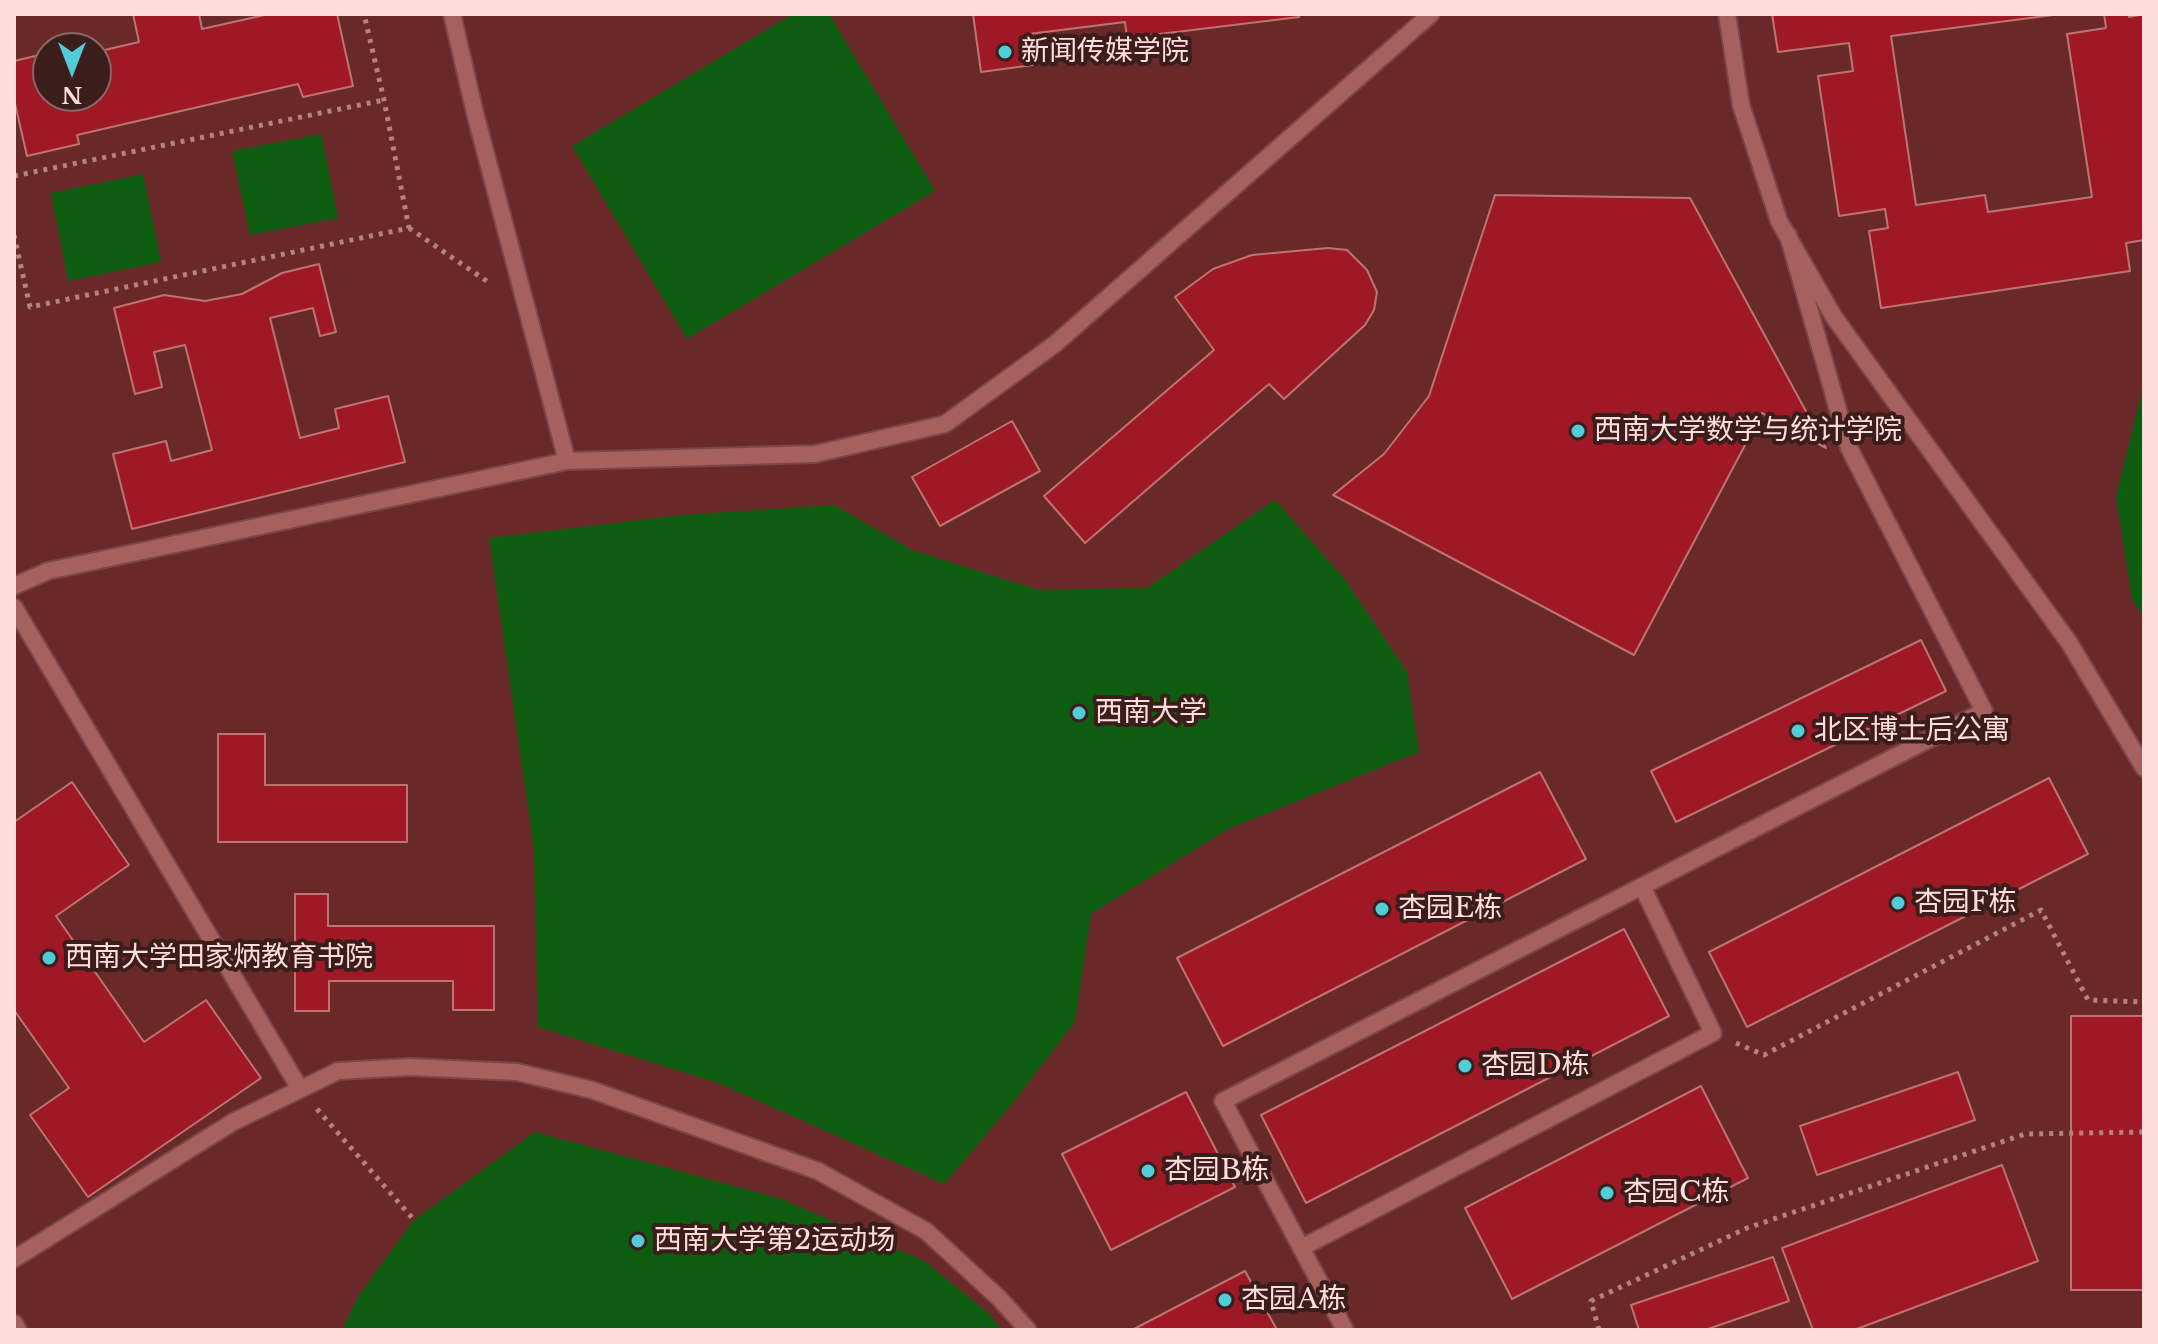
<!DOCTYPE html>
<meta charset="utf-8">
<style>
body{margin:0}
#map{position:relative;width:2158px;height:1344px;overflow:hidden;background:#692928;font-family:"Libre Baskerville",serif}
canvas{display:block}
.frame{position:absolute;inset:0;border:16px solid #fddcd9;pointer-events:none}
.north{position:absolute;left:32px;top:32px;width:80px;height:80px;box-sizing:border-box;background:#3b1d1c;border:2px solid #896968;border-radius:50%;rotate:180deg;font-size:22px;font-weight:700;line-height:32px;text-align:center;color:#fddcd9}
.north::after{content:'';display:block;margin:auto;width:28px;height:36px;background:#52ccd6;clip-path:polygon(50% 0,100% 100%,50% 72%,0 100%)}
</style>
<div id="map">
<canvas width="2158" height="1344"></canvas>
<div class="frame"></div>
<div class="north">N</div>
</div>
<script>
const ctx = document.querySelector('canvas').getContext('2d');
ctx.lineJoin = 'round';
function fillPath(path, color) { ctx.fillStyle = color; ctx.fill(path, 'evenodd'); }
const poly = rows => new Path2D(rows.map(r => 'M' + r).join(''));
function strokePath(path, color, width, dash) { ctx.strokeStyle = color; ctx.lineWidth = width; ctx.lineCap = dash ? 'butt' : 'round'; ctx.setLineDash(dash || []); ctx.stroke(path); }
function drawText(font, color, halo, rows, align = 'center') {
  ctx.font = font + ' "Libre Baskerville","Noto Sans SC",serif'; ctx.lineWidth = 8; ctx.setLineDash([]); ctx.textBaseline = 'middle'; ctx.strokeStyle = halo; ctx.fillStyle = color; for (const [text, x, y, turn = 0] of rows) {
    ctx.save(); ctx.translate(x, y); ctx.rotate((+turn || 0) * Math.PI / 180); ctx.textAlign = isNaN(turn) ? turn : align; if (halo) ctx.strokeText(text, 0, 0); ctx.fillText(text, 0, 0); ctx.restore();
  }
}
const green = poly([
 [793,14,829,14,935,191,687,339,572,146],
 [321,134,338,218,250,235,232,151],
 [143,174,161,262,68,281,51,193],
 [2144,384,2144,618,2132,599,2116,496],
 [1275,500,1346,581,1407,672,1419,752,1228,829,1091,914,1075,1022,1008,1109,944,1184,718,1083,538,1027,534,849,489,538,682,515,834,505,912,550,1039,590,1147,588],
 [535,1132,782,1199,924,1261,987,1312,1002,1330,342,1330,359,1295,414,1220]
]);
const building = poly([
 [133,14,199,14,202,29,269,14,337,14,353,86,303,97,298,84,77,135,79,144,27,156,14,99,14,61,48,53,48,96,96,96,96,52,139,42,133,14],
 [973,14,1299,14,1299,17,1127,38,1125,22,1029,34,1033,65,981,72,973,14],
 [1772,14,2061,14,1891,36,1916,205,1985,195,1988,212,2092,197,2067,34,2106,28,2104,14,2128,14,2129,17,2144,14,2144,240,2126,243,2130,271,1881,308,1869,231,1888,228,1885,209,1839,216,1818,76,1853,71,1849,43,1778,52,1772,14],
 [1495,195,1690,198,1826,448,1762,413,1634,655,1333,495,1384,454,1429,396,1495,195],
 [1328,248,1347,250,1367,270,1377,292,1374,310,1365,325,1284,399,1269,384,1085,543,1044,496,1214,350,1175,297,1213,269,1252,255,1328,248],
 [319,264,336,332,320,336,313,308,270,318,300,438,339,428,335,409,388,396,405,462,132,529,113,454,166,441,171,461,212,450,185,345,154,352,162,387,135,394,114,308,164,295,205,301,242,294,282,273,319,264],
 [1012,421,1040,471,940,526,912,477,1012,421],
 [1921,640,1946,691,1676,822,1651,771,1921,640],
 [218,734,265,734,265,785,407,785,407,842,218,842,218,734],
 [1540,772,1586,859,1223,1046,1177,958,1540,772],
 [2049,778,2088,854,1747,1027,1709,952,2049,778],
 [72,782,129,865,56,916,144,1042,206,1000,261,1078,88,1197,30,1115,69,1088,14,1010,14,822,72,782],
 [295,894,328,894,328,926,494,926,494,1010,453,1010,453,981,329,981,329,1011,295,1011,295,894],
 [1624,929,1669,1016,1306,1203,1261,1115,1624,929],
 [2071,1016,2144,1016,2144,1290,2071,1290,2071,1016],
 [1958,1072,1975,1120,1817,1175,1800,1126,1958,1072],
 [1701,1086,1748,1178,1512,1299,1465,1208,1701,1086],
 [1186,1092,1235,1187,1111,1250,1062,1154,1186,1092],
 [2002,1165,2038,1261,1854,1330,1813,1330,1782,1248,2002,1165],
 [1773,1257,1789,1301,1705,1330,1639,1330,1631,1305,1773,1257],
 [1245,1271,1277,1330,1132,1330,1245,1271]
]);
const path = poly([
 [14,176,384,100],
 [409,228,491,284],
 [14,235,30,307,409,228,384,100,364,14],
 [1736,1043,1764,1055,2041,910,2088,1000,2144,1002],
 [317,1109,414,1220],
 [1599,1330,1591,1301,1747,1228,2025,1134,2144,1132]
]);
const lane = poly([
 [452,14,475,113,567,461],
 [1727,14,1741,105,1779,221,1834,317,2070,644,2144,768],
 [14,586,48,571,567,461,815,454,945,424,1055,344,1431,14],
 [14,607,300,1089],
 [1301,1248,1713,1033,1642,886],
 [14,1259,233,1122,338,1071,410,1067,517,1072,592,1090,818,1171,926,1231,999,1298,1028,1330],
 [14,1323,18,1330],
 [1345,1330,1223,1101,1984,711,1849,448,1788,235]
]);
const markers = [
 [1005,52,8,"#52ccd6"],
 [1578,431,8,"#52ccd6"],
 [1079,713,8,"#52ccd6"],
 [1798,731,8,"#52ccd6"],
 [1898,903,8,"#52ccd6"],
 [1382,909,8,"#52ccd6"],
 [49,958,8,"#52ccd6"],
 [1465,1066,8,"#52ccd6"],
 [1148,1171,8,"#52ccd6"],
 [1607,1193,8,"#52ccd6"],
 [638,1241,8,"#52ccd6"],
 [1225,1300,8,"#52ccd6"]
];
const poiNames = [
 ["新闻传媒学院",1021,52],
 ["西南大学数学与统计学院",1594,431],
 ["西南大学",1095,713],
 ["北区博士后公寓",1814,731],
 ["杏园F栋",1914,903],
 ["杏园E栋",1398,909],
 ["西南大学田家炳教育书院",65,958],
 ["杏园D栋",1481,1066],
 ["杏园B栋",1164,1171],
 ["杏园C栋",1623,1193],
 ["西南大学第2运动场",654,1241],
 ["杏园A栋",1241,1300]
];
fillPath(green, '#0d5c0f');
fillPath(building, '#9f1825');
strokePath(building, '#bd7471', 2);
strokePath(lane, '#7c4648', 20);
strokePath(path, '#b48381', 5, [4, 6]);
strokePath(lane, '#a6605d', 16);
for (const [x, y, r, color] of markers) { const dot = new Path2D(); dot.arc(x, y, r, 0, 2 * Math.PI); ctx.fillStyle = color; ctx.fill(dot); strokePath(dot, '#3b1d1c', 3); }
drawText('28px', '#fddcd9', '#3b1d1c', poiNames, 'left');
</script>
